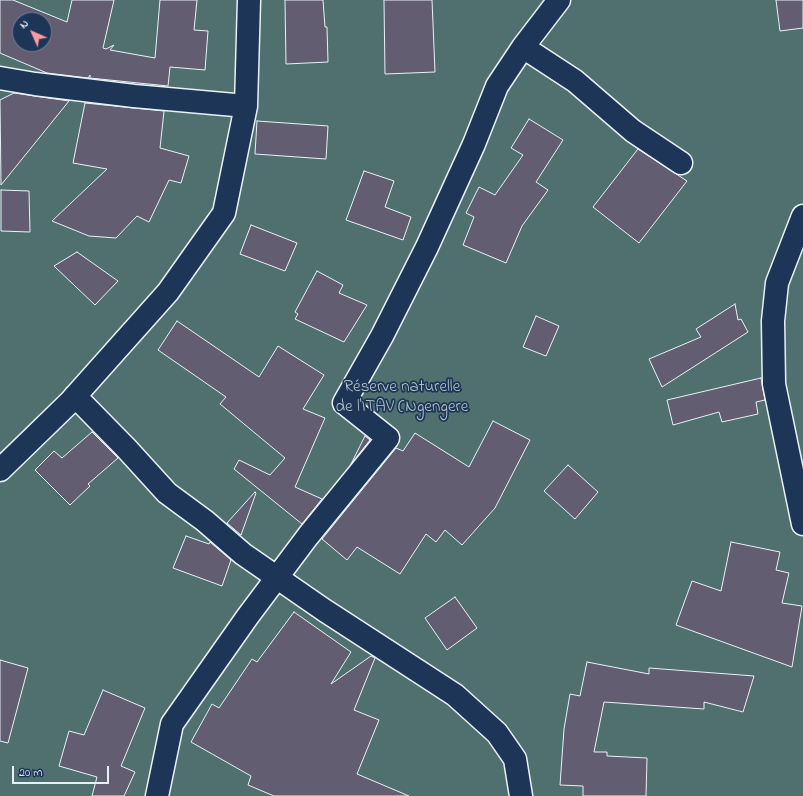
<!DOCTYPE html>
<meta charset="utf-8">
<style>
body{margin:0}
#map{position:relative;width:803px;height:796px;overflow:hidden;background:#1d3557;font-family:"Indie Flower",sans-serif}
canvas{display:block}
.north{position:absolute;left:12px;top:12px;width:40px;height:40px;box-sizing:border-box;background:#1d3557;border:1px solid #6e8097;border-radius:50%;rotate:315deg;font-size:11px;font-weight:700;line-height:16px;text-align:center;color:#e8f1f8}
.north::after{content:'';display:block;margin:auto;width:14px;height:18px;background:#ff9aa2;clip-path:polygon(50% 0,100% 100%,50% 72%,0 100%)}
.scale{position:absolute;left:12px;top:766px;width:97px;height:18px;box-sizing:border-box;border:2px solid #e8f1f8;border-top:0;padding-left:5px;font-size:12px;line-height:14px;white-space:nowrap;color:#e8f1f8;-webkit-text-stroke:3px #1d3557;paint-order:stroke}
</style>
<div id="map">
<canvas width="803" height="796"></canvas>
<div class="north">N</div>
<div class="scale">20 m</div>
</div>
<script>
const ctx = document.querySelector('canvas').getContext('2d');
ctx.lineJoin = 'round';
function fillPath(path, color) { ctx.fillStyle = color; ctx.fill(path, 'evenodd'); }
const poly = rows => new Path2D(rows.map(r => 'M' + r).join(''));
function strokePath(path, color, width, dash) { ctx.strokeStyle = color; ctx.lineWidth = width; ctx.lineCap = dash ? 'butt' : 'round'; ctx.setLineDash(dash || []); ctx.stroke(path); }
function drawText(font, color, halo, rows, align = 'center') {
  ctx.font = font + ' "Indie Flower",sans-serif'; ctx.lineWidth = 3.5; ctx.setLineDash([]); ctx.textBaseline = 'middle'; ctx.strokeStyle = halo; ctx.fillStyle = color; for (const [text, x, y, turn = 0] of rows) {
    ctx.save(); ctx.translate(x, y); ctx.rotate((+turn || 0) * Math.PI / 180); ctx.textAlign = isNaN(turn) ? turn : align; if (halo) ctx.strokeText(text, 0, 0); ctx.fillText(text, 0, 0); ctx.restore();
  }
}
const green = poly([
 [0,0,803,0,803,796,0,796],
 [20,20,44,20,44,44,20,44]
]);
const building = poly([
 [0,0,13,0,67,22,72,0,114,0,103,48,106,49,114,45,110,50,155,58,160,0,197,0,194,30,208,31,205,70,170,67,168,86,90,78,90,75,88,78,47,73,0,53,0,0],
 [20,20,44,20,44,44,20,44,20,20],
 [285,0,323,0,325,27,327,27,328,62,286,64,285,0],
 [384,0,432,0,435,72,385,74,384,0],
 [776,0,803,0,803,28,780,31,776,0],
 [14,93,69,101,1,185,0,100,14,93],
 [85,103,164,111,160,148,189,156,181,183,169,180,149,222,137,216,116,238,89,236,52,221,107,169,73,163,85,103],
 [529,119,563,140,536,182,548,190,522,226,506,263,463,245,474,217,466,213,479,187,495,195,523,155,511,148,529,119],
 [257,121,328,126,326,159,255,154,257,121],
 [638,149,687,181,639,243,593,207,638,149],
 [364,171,394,181,385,207,411,217,403,240,346,220,364,171],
 [1,190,29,191,30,232,1,231,1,190],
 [251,225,297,243,285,271,240,254,251,225],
 [77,252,118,281,95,305,54,266,77,252],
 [317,271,343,285,339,293,367,305,344,342,295,319,298,314,295,312,317,271],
 [735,304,738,320,741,319,748,332,662,387,649,359,701,337,696,329,735,304],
 [536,316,559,326,546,356,523,347,536,316],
 [177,321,259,377,278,346,324,375,303,409,325,418,295,487,322,499,302,524,234,469,239,460,270,475,285,458,220,404,226,397,158,350,177,321],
 [761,378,765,400,756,402,758,414,722,422,719,412,673,425,667,400,761,378],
 [493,421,530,440,495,508,462,545,445,530,436,542,426,534,400,574,357,547,347,560,322,539,396,448,403,451,415,433,469,467,493,421],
 [92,432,118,458,88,484,90,486,70,505,35,470,54,451,62,458,92,432],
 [365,436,370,440,351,464,365,436],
 [568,465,598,492,575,519,544,491,568,465],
 [255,492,256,493,241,535,227,523,255,492],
 [186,536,209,544,210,542,231,560,222,586,173,568,186,536],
 [731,542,780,552,776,570,789,573,782,603,802,606,792,667,676,625,692,581,721,591,731,542],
 [455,597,477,628,447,650,425,618,455,597],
 [294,612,351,652,331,684,371,656,375,658,354,710,379,720,357,774,409,796,274,796,248,785,251,776,191,742,212,704,219,708,252,659,257,662,294,612],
 [0,660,28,668,8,743,0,741,0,660],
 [587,662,649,674,649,668,754,676,743,712,704,702,704,709,604,702,594,752,607,752,607,756,647,758,646,796,583,796,583,786,560,785,564,729,570,694,580,696,587,662],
 [103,690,145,708,121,766,135,772,124,796,92,796,97,777,59,766,69,731,84,735,103,690]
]);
const minor = poly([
 [523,47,575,81,633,131,681,163],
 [0,78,35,84,134,96,246,106],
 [803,216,777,283,773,321,774,384,803,524],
 [75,396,126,448,167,493,205,521,243,554,324,610,455,695,497,733,515,759,521,796],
 [0,470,69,403,168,292,224,213,246,106,249,0],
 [157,796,172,724,248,616,308,536,388,438,344,403,382,336,427,247,474,144,497,86,523,47,559,0]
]);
const parkNames = [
 ["Réserve naturelle",402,388],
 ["de l'ITAV (Ngengere",402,408]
];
fillPath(green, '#507070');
fillPath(building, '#625d70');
strokePath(building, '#e8f1f8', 1);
strokePath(minor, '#e8f1f8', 25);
strokePath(minor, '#1d3557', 22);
drawText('17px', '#b3c4c8', '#1d3557', parkNames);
</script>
